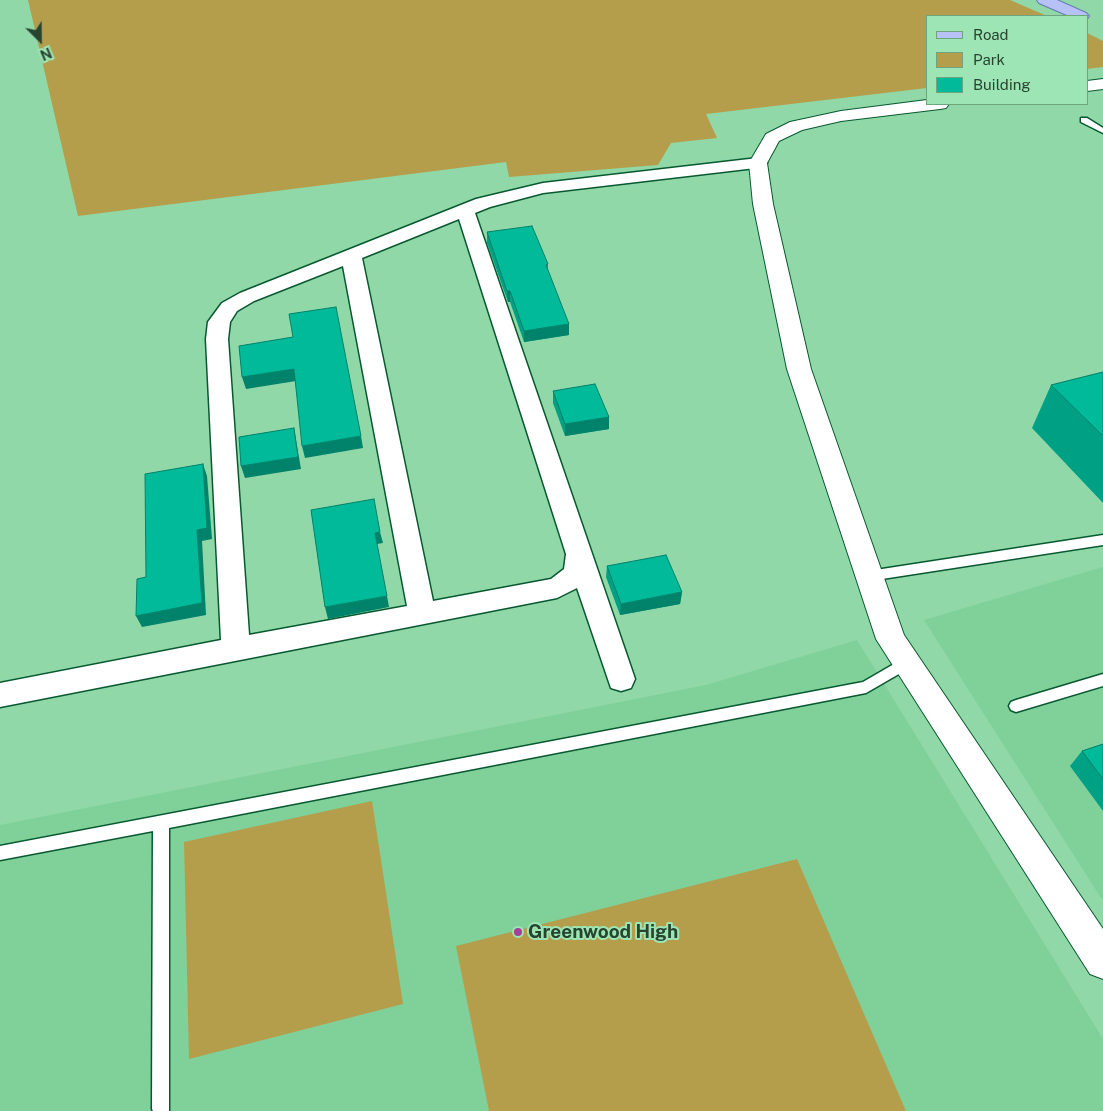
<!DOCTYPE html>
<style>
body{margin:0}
#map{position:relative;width:1103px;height:1111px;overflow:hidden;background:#90d8a7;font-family:"Public Sans",sans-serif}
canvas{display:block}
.legend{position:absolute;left:926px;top:15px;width:162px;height:90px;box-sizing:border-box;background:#9de5b4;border:1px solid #6ea57f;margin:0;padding:6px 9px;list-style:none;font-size:15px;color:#274430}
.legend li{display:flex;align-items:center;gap:10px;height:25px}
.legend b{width:25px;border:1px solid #6ea57f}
.north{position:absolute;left:15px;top:15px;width:50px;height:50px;-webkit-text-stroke:4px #9de5b4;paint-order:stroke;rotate:157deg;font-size:14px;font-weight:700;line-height:20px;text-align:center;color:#274430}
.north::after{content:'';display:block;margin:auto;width:18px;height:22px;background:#274430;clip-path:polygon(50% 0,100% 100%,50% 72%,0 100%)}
</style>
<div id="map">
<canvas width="1103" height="1111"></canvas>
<ul class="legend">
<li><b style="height:6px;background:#b6c1f8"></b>Road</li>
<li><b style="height:14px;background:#b59e4b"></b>Park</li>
<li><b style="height:14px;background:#00ba99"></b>Building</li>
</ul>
<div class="north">N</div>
</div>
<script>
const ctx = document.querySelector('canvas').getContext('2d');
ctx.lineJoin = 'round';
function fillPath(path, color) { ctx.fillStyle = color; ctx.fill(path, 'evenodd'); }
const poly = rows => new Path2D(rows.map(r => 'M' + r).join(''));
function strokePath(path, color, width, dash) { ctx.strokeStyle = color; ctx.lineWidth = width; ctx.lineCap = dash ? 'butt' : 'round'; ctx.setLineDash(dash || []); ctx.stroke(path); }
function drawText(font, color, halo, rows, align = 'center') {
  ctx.font = font + ' "Public Sans",sans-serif'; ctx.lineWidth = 4; ctx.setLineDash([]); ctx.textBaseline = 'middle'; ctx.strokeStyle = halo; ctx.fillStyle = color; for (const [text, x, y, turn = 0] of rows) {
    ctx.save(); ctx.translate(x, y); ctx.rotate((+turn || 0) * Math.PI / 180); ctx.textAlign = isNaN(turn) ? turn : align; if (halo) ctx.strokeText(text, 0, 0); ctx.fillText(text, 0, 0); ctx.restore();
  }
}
const built = poly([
 [1103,567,1103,901,924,620],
 [857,640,1103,1039,1103,1111,0,1111,0,825,706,685]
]);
const green = poly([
 [28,0,1010,0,1047,16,927,16,927,88,706,114,717,138,671,143,658,165,509,177,506,162,78,216],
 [1087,33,1103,41,1103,67,1087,69],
 [372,801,403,1004,189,1059,184,842],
 [797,859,906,1111,489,1111,456,946]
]);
const service = poly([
 [1081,118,1087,118,1103,128,1103,133,1081,122,1081,118],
 [1103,535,1103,545,869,581,865,579,863,576,865,573,869,571,1103,535],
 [906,657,911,659,913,663,911,667,866,693,169,828,169,1111,153,1111,152,1109,153,831,0,860,0,846,863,682,906,657],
 [1103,674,1103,686,1016,712,1011,710,1009,706,1011,702,1016,700,1103,674]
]);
const minor = poly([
 [758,158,764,159,767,163,764,167,543,193,490,207,475,213,635,679,631,688,621,691,611,688,577,588,557,598,0,707,0,683,221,640,206,339,208,322,222,303,240,293,476,199,543,183,758,158],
 [459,219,566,554,564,569,551,579,433,601,362,258,459,219],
 [343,266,407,606,249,635,228,339,230,322,237,311,254,301,343,266]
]);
const tertiary = poly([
 [1103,79,1103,89,1087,91,1087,81,1103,79],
 [927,100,927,104,949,104,946,108,940,109,841,121,802,130,779,141,767,163,773,204,811,369,904,635,1103,929,1103,979,1090,974,876,639,787,369,753,204,749,163,766,134,790,122,841,111,927,100]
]);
const primary = poly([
 [1037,0,1057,0,1086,13,1089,16,1087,19,1087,16,1069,16,1039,3,1037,0]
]);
const wall = poly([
 [487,232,548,264,548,270,569,335,524,342,510,302,508,302,487,243],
 [1103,372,1103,503,1032,428,1051,385],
 [553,391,609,417,609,429,565,436,553,403],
 [607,566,682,592,680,604,620,615,606,577],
 [1103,744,1103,811,1070,766,1082,751]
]);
const shadedWall = poly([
 [507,291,510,291,510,302,508,302],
 [569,324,569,335,524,342,524,331],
 [294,369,296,381,246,389,242,377],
 [609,417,609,429,565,436,565,424],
 [294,428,296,440,301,469,245,478,241,466],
 [361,436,363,448,305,458,302,446],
 [203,464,207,476,212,539,202,541,206,615,142,627,136,616],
 [380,532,383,543,377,544,375,533],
 [682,592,680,604,620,615,621,604],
 [387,596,389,607,328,619,325,607]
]);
const building = poly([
 [532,226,548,264,546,265,569,324,524,331,510,291,507,291,487,232,532,226],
 [336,307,361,436,302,446,294,369,242,377,239,346,293,337,289,314,336,307],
 [1103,372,1103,436,1051,385,1103,372],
 [595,384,609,417,565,424,553,391,595,384],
 [294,428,298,457,241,466,239,437,294,428],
 [203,464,207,528,197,530,202,603,136,616,137,579,146,577,145,474,203,464],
 [374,499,380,532,375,533,387,596,325,607,311,510,374,499],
 [666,555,682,592,621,604,607,566,666,555],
 [1103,744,1103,779,1082,751,1103,744]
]);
const markers = [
 [518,932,5,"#aa3c9a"]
];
const nearPoinames = [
 ["Greenwood High",528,932]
];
fillPath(built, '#80d09a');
fillPath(green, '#b59e4b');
strokePath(service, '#085930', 3);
strokePath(minor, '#085930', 3);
strokePath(tertiary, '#085930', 2);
strokePath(primary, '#647aaf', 2);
fillPath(service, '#fff');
fillPath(minor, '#fff');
fillPath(tertiary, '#fff');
fillPath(primary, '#b6c1f8');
fillPath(wall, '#00a084');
fillPath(shadedWall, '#00826b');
fillPath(building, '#00ba99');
strokePath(building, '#00826b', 1);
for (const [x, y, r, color] of markers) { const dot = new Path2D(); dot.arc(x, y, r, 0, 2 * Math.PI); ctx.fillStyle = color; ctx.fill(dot); strokePath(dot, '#9de5b4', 2); }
drawText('bold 19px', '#274430', '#9de5b4', nearPoinames, 'left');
</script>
